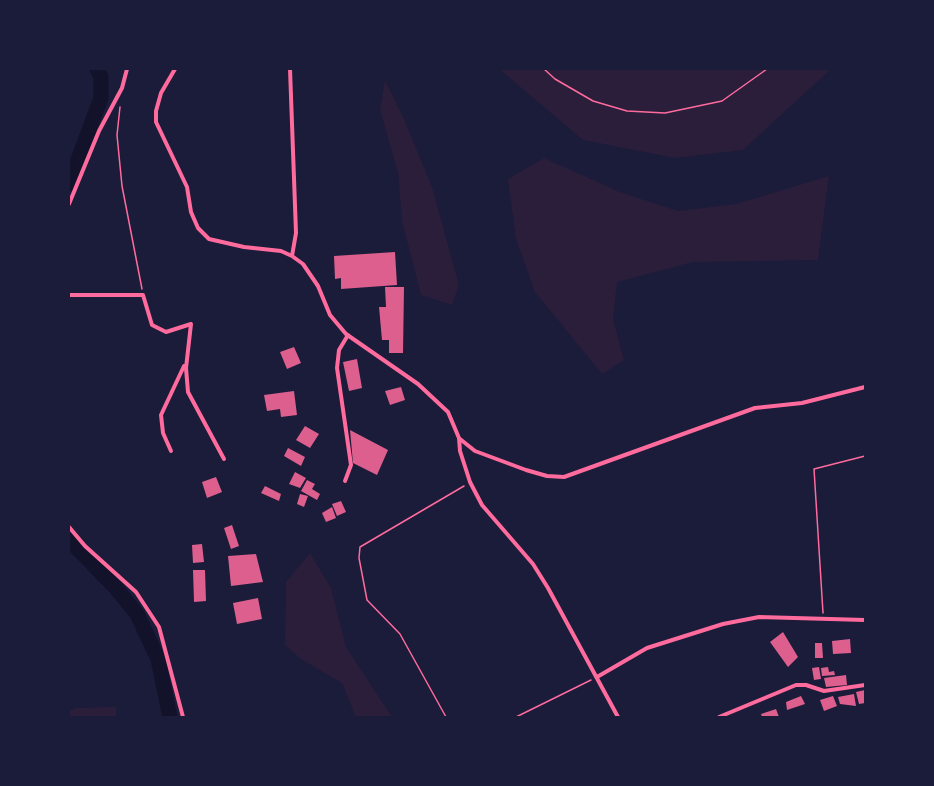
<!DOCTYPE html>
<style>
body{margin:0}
#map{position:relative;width:934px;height:786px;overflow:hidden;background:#1b1b3a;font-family:Quicksand,sans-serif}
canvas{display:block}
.frame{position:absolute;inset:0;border:70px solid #1b1b3a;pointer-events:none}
</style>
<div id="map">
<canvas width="934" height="786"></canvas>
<div class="frame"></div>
</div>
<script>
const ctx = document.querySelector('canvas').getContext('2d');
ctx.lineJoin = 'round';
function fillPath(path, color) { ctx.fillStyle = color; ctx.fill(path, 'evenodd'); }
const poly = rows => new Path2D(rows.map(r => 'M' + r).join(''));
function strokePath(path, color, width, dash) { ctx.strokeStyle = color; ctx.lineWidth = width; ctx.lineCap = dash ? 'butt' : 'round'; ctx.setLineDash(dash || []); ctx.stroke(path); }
const green = poly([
 [499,69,831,69,743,150,675,158,583,140],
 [385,80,403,117,432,187,459,285,452,305,421,295,402,221,398,173,380,110],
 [544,158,620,192,678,211,736,204,829,176,818,260,693,262,617,282,613,319,624,360,602,374,535,292,516,239,508,179],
 [310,553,331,588,346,647,392,717,356,717,342,683,301,659,285,645,286,582],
 [116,707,116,717,69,717,69,711,76,708]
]);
const river = poly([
 [69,184,101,98,101,77,97,69],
 [69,540,116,588,137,614,158,659,170,717]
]);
const building = poly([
 [395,252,397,285,341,289,341,278,335,279,334,256],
 [385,287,404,287,403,353,389,353,389,340,382,340,379,307,386,307],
 [294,347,301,363,287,369,280,352],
 [357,359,362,388,349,391,343,362],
 [401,387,405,400,390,405,385,391],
 [294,391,297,415,281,417,280,409,267,411,264,395],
 [305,426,319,434,310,448,296,440],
 [350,430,388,450,377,475,353,463],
 [288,448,305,457,301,466,284,456],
 [295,472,306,478,300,488,289,484],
 [216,477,222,492,207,498,202,482],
 [307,480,315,484,312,489,320,494,317,500,301,491],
 [265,486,281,494,279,501,261,493],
 [300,494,308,496,304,507,297,504],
 [341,501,346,512,337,516,332,504],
 [332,507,336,518,326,522,322,513],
 [232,525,239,546,231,549,224,528],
 [202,544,204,562,193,563,192,545],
 [256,554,263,582,231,586,228,556],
 [193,570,205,570,206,601,194,602],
 [258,598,262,619,237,624,233,603],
 [783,632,798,657,788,667,770,642],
 [850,639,851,653,833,654,832,641],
 [815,643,822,643,823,658,815,658],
 [819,667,821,679,814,680,812,668],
 [828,667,829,672,834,671,835,675,822,676,821,668],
 [846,675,847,685,826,687,824,678],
 [865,690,865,703,859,704,856,692],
 [854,694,856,706,840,704,838,697],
 [801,696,805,704,787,710,786,702],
 [833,696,837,706,824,711,820,700],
 [776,709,779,717,762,717,761,714]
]);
const path = poly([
 [544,69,555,79,593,101,627,111,665,113,722,101,767,69],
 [120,107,117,135,122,186,142,289],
 [823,613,814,469,865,456],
 [446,717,400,634,367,600,359,558,360,547,464,486],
 [516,717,591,680]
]);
const minor = poly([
 [175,69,161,93,156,111,156,122,187,187,191,212,198,228,209,239,244,247,281,251,292,256,303,264,318,286,330,315,346,334,418,384,448,412,459,438,460,451,470,482,482,505,533,564,548,588,618,717],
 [290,69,296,233,292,256],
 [69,204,99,131,122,88,127,69],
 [69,295,143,295,152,325,166,332,191,324,186,368,188,392,224,459],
 [460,439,475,451,526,470,547,476,564,477,755,408,802,403,865,387],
 [171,451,163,433,161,415,184,366],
 [345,481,351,465,337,368,339,350,348,335],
 [69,527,85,546,136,592,159,627,183,717],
 [597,677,647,648,723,624,759,617,865,620],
 [719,717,796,685,806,685,824,691,865,685]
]);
fillPath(green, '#2a1e3b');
strokePath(river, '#12122b', 15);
fillPath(building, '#dd5f8e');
strokePath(path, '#ff6b9d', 1.5);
strokePath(minor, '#ff6b9d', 4);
</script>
